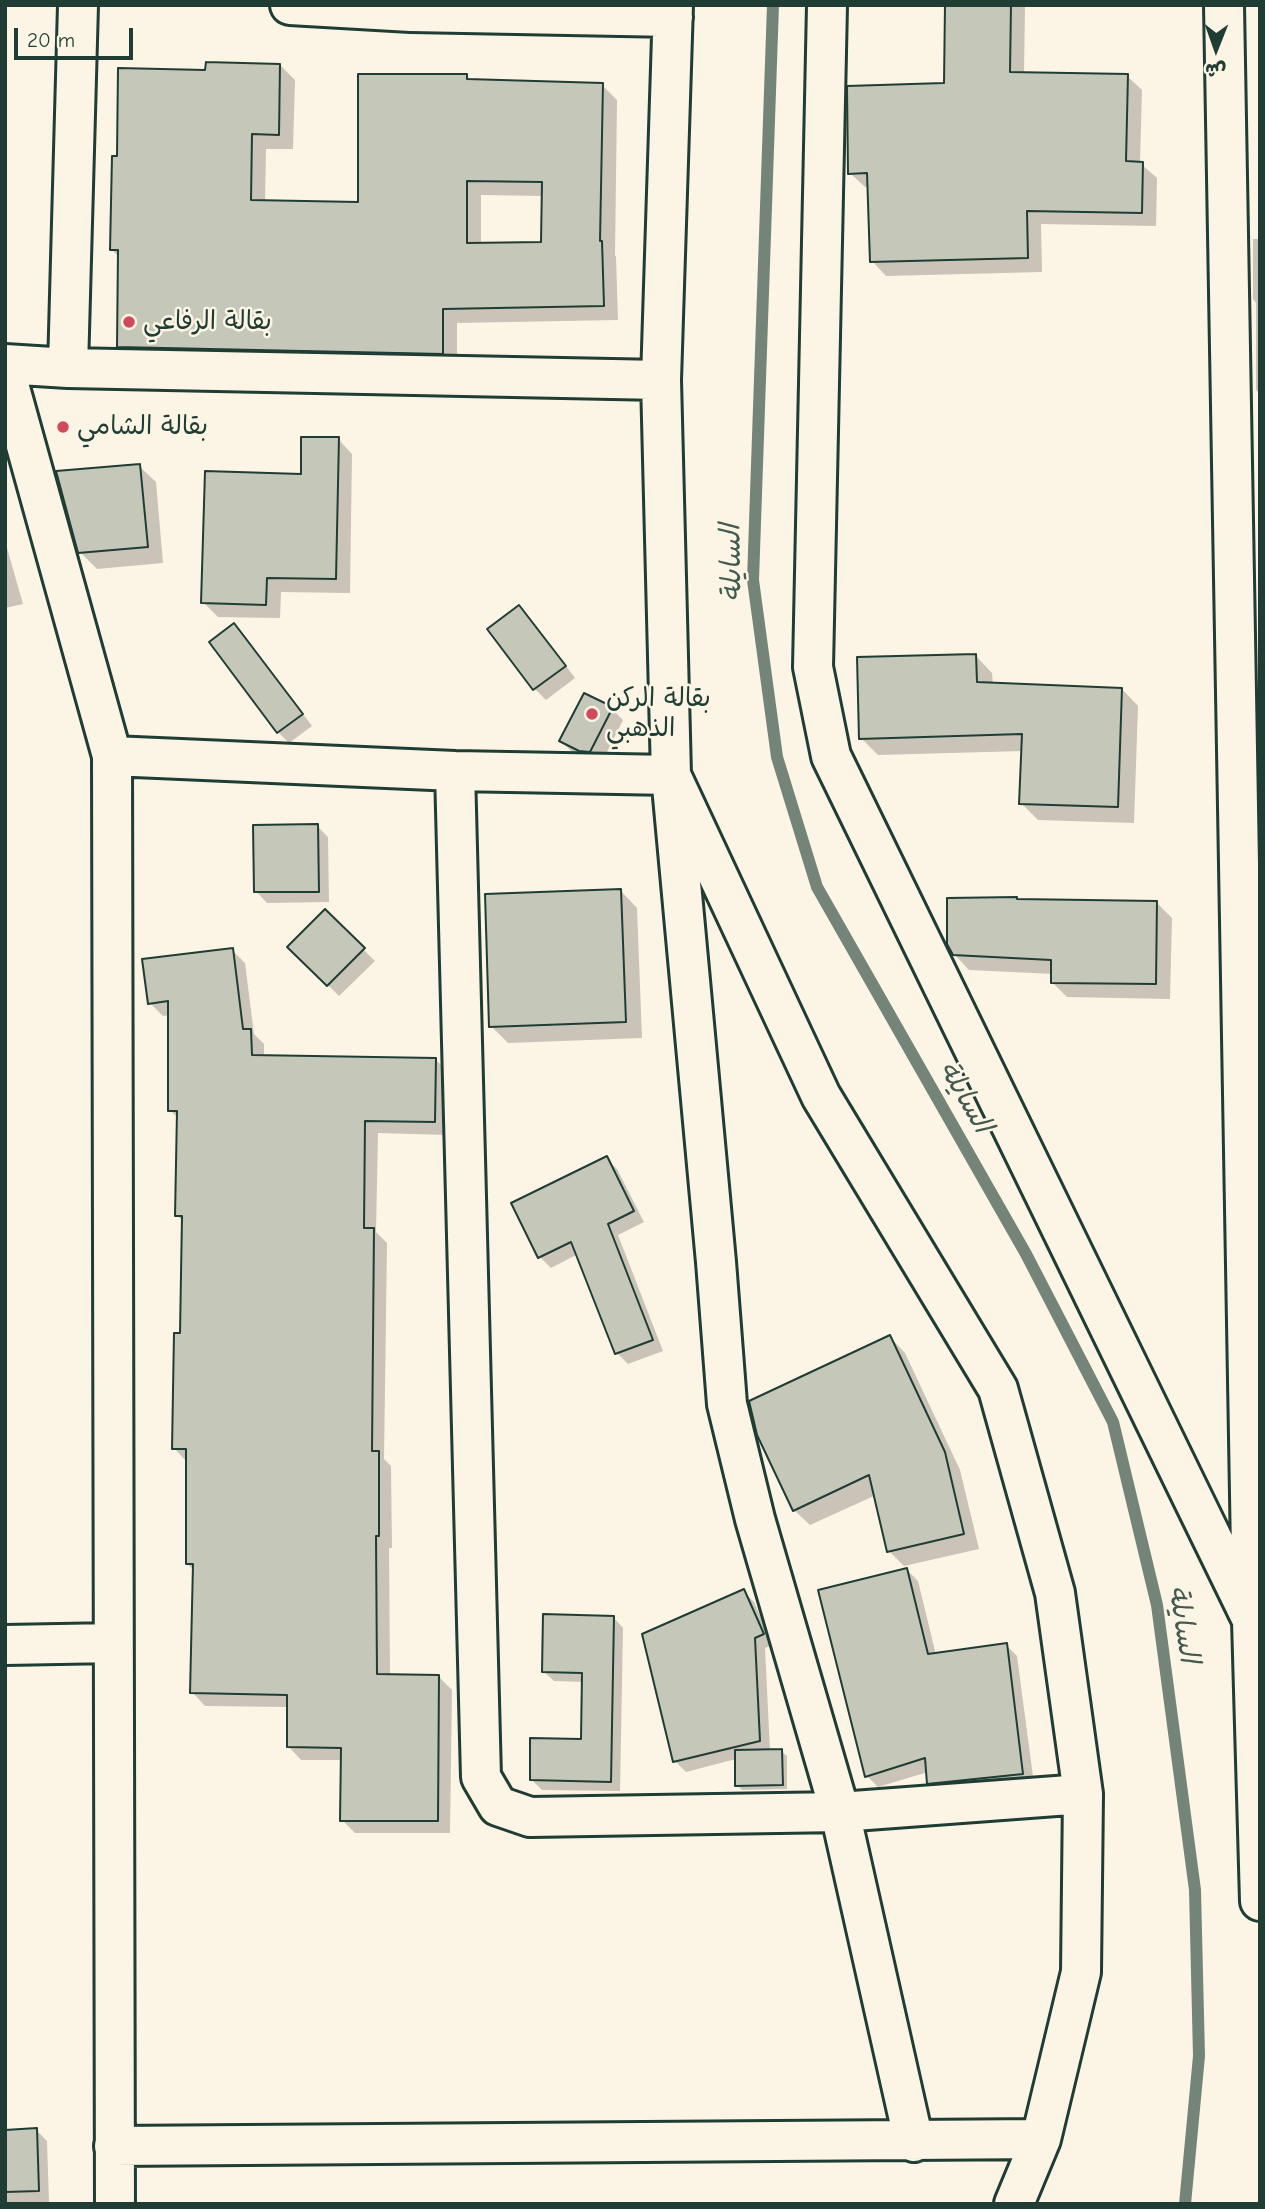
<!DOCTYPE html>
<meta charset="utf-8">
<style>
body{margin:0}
#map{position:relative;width:1265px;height:2209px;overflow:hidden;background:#fcf5e5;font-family:"Comic Neue","Playpen Sans Arabic",sans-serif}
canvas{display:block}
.frame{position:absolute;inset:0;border:7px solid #1f3d34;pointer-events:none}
.north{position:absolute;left:1181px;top:14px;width:70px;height:70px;-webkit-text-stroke:5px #fcf5e5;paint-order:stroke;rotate:181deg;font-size:19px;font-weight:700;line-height:28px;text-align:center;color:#1f3d34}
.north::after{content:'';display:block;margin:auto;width:24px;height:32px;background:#1f3d34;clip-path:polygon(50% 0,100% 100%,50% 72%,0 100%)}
.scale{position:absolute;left:14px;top:28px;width:119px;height:32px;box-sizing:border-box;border:4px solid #1f3d34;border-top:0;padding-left:9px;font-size:21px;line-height:24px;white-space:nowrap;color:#1f3d34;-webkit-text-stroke:5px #fcf5e5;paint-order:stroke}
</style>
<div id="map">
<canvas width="1265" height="2209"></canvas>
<div class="frame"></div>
<div class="north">ش</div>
<div class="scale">20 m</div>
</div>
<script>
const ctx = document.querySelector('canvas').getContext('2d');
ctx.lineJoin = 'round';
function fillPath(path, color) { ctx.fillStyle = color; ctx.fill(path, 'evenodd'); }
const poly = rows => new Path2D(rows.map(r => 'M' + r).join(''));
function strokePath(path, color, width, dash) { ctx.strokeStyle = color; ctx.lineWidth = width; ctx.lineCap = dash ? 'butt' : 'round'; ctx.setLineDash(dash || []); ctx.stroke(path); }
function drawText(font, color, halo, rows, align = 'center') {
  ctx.font = font + ' "Comic Neue","Playpen Sans Arabic",sans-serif'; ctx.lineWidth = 5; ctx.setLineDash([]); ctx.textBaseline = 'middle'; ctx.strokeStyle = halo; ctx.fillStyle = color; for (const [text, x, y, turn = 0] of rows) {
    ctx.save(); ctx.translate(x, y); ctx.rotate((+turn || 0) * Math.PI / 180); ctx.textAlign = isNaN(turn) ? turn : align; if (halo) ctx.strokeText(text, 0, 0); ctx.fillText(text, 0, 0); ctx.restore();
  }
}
const shadow = poly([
 [947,5,1025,5,1024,74,1127,76,1142,90,1140,163,1157,178,1156,226,1041,224,1042,272,886,276,872,261,869,187,865,187,850,173,946,85],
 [280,65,295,80,293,149,266,149,265,202,360,204,467,76,472,81,602,85,617,100,615,255,616,257,618,320,457,323,457,368,133,361,119,346,120,258,112,250,119,158,207,71],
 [481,195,544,196,543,243,481,245],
 [1253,239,1260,239,1260,394,1256,390,1256,303,1253,299],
 [338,439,352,454,350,593,281,592,280,618,218,617,203,602,302,476],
 [139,466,156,482,163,563,97,569,80,552],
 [5,541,23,604,5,608],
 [519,607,530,618,575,678,546,700,535,689,489,629],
 [234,625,245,636,312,726,289,743,278,732],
 [976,656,992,673,993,685,1122,689,1138,706,1134,823,1038,820,1021,803,1023,751,878,755,861,738],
 [584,695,612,709,623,720,602,762,592,762,572,752,561,741],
 [317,826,328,837,329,902,267,903,256,891],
 [621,891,637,908,642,1038,508,1043,491,1026],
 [1157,903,1172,918,1170,999,1067,997,1052,982,1053,974,969,970,954,954],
 [325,912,375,961,339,996,290,947],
 [232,950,245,963,254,1034,264,1044,264,1057,436,1060,449,1073,448,1135,378,1133,376,1232,387,1243,384,1459,391,1466,392,1548,389,1548,390,1676,439,1677,452,1690,450,1833,355,1833,342,1820,343,1760,301,1760,288,1746,289,1707,205,1706,192,1692,194,1570,187,1564,187,1462,174,1448,181,1335,183,1221,177,1215,179,1119,170,1110,170,1015,163,1016,150,1003],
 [606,1158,617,1169,644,1222,618,1235,663,1351,628,1364,617,1353,578,1254,551,1268,540,1257],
 [890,1337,905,1353,960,1470,979,1549,904,1566,889,1551,876,1495,810,1525,794,1510],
 [907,1570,918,1581,936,1655,1006,1645,1017,1656,1034,1784,940,1794,929,1783,928,1772,878,1787,867,1776],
 [743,1591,754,1602,773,1645,765,1648,770,1751,781,1751,787,1756,787,1789,742,1790,737,1785,736,1759,686,1772,675,1761],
 [613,1617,623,1628,620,1791,542,1790,531,1779,583,1740,584,1682,554,1681,543,1671],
 [36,2130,47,2141,49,2202,5,2203,5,2132]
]);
const stream = poly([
 [773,5,753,580,777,757,817,887,1026,1254,1113,1422,1157,1605,1195,1890,1199,2056,1185,2204]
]);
const building = poly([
 [945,5,1011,5,1010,72,1128,74,1126,161,1143,162,1142,213,1027,211,1028,258,870,262,867,173,848,174,847,86,944,83,945,5],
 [206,62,280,64,279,135,252,134,251,200,358,202,358,74,467,74,467,79,603,83,600,241,602,241,604,306,443,309,443,354,117,347,118,250,110,250,112,156,117,156,118,68,205,70,206,62],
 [467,181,542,182,541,242,467,243,467,181],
 [301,437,339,437,336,579,267,578,266,605,201,603,205,471,301,474,301,437],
 [140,464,148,547,78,553,56,471,140,464],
 [519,605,566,666,533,690,487,629,519,605],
 [234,623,303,714,277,733,209,642,234,623],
 [976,654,977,682,1122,688,1118,807,1019,804,1022,734,859,739,857,657,976,654],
 [584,693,613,707,590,752,579,751,559,741,584,693],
 [318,824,319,892,254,892,253,825,318,824],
 [621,889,626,1022,489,1027,485,894,621,889],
 [1017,897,1017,899,1157,901,1156,984,1051,983,1051,960,953,955,947,944,947,898,1017,897],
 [325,909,365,948,327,986,287,947,325,909],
 [233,948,243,1029,251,1029,252,1055,436,1058,435,1122,365,1121,364,1228,374,1228,372,1451,379,1451,379,1536,376,1536,377,1674,439,1675,438,1821,340,1821,341,1748,287,1747,287,1695,190,1693,193,1564,186,1564,186,1449,172,1449,174,1333,180,1333,182,1216,175,1216,177,1111,168,1111,168,1001,148,1004,142,959,233,948],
 [607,1156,634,1211,608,1224,653,1340,615,1354,571,1242,538,1258,511,1203,607,1156],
 [890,1335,945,1452,964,1534,887,1552,869,1475,793,1511,757,1435,749,1401,890,1335],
 [907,1568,928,1654,1007,1643,1023,1774,927,1784,925,1758,865,1777,818,1590,907,1568],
 [744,1589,764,1634,755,1638,760,1741,673,1762,642,1634,744,1589],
 [543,1614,614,1616,611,1782,530,1780,530,1738,581,1739,582,1673,542,1672,543,1614],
 [782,1749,783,1785,735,1786,735,1750,782,1749],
 [37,2128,39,2191,5,2192,5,2130,37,2128]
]);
const street = poly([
 [290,5,411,12,673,17],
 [673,5,661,380,671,775,821,1096,998,1389,1055,1593,1083,1794,1081,1972,1041,2139,1014,2204],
 [827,5,813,667,831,756,1252,1620,1260,1901],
 [1224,5,1252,1608],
 [5,364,68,368,661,380],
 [68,368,78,5],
 [5,370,112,756,115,2204],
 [112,756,455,771,671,775,716,1262,727,1404,755,1519,840,1812,914,2142],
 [455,771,481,1777,498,1806,530,1817,840,1812,1083,1794],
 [5,1645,113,1643],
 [114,2146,1041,2139]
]);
const markers = [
 [129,322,7,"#d1495b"],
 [63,427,7,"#d1495b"],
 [592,714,7,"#d1495b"]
];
const poiNames = [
 ["بقالة الرفاعي",143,322],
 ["بقالة الشامي",77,427],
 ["بقالة الركن",606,699],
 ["الذهبي",606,729]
];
const waterNames = [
 ["السايلة",732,563,-91],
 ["السايلة",965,1097,60],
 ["السايلة",1183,1624,81]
];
fillPath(shadow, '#0003');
strokePath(stream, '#758479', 12);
fillPath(building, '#c5c7b9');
strokePath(building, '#1f3d34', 2);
strokePath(street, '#1f3d34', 44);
strokePath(street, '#fcf5e5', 38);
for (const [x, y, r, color] of markers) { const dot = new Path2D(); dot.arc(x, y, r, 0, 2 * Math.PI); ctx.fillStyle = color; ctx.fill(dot); strokePath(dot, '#fcf5e5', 2.5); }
drawText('26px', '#1f3d34', '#fcf5e5', poiNames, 'left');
drawText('italic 28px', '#435a51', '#fcf5e5', waterNames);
</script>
